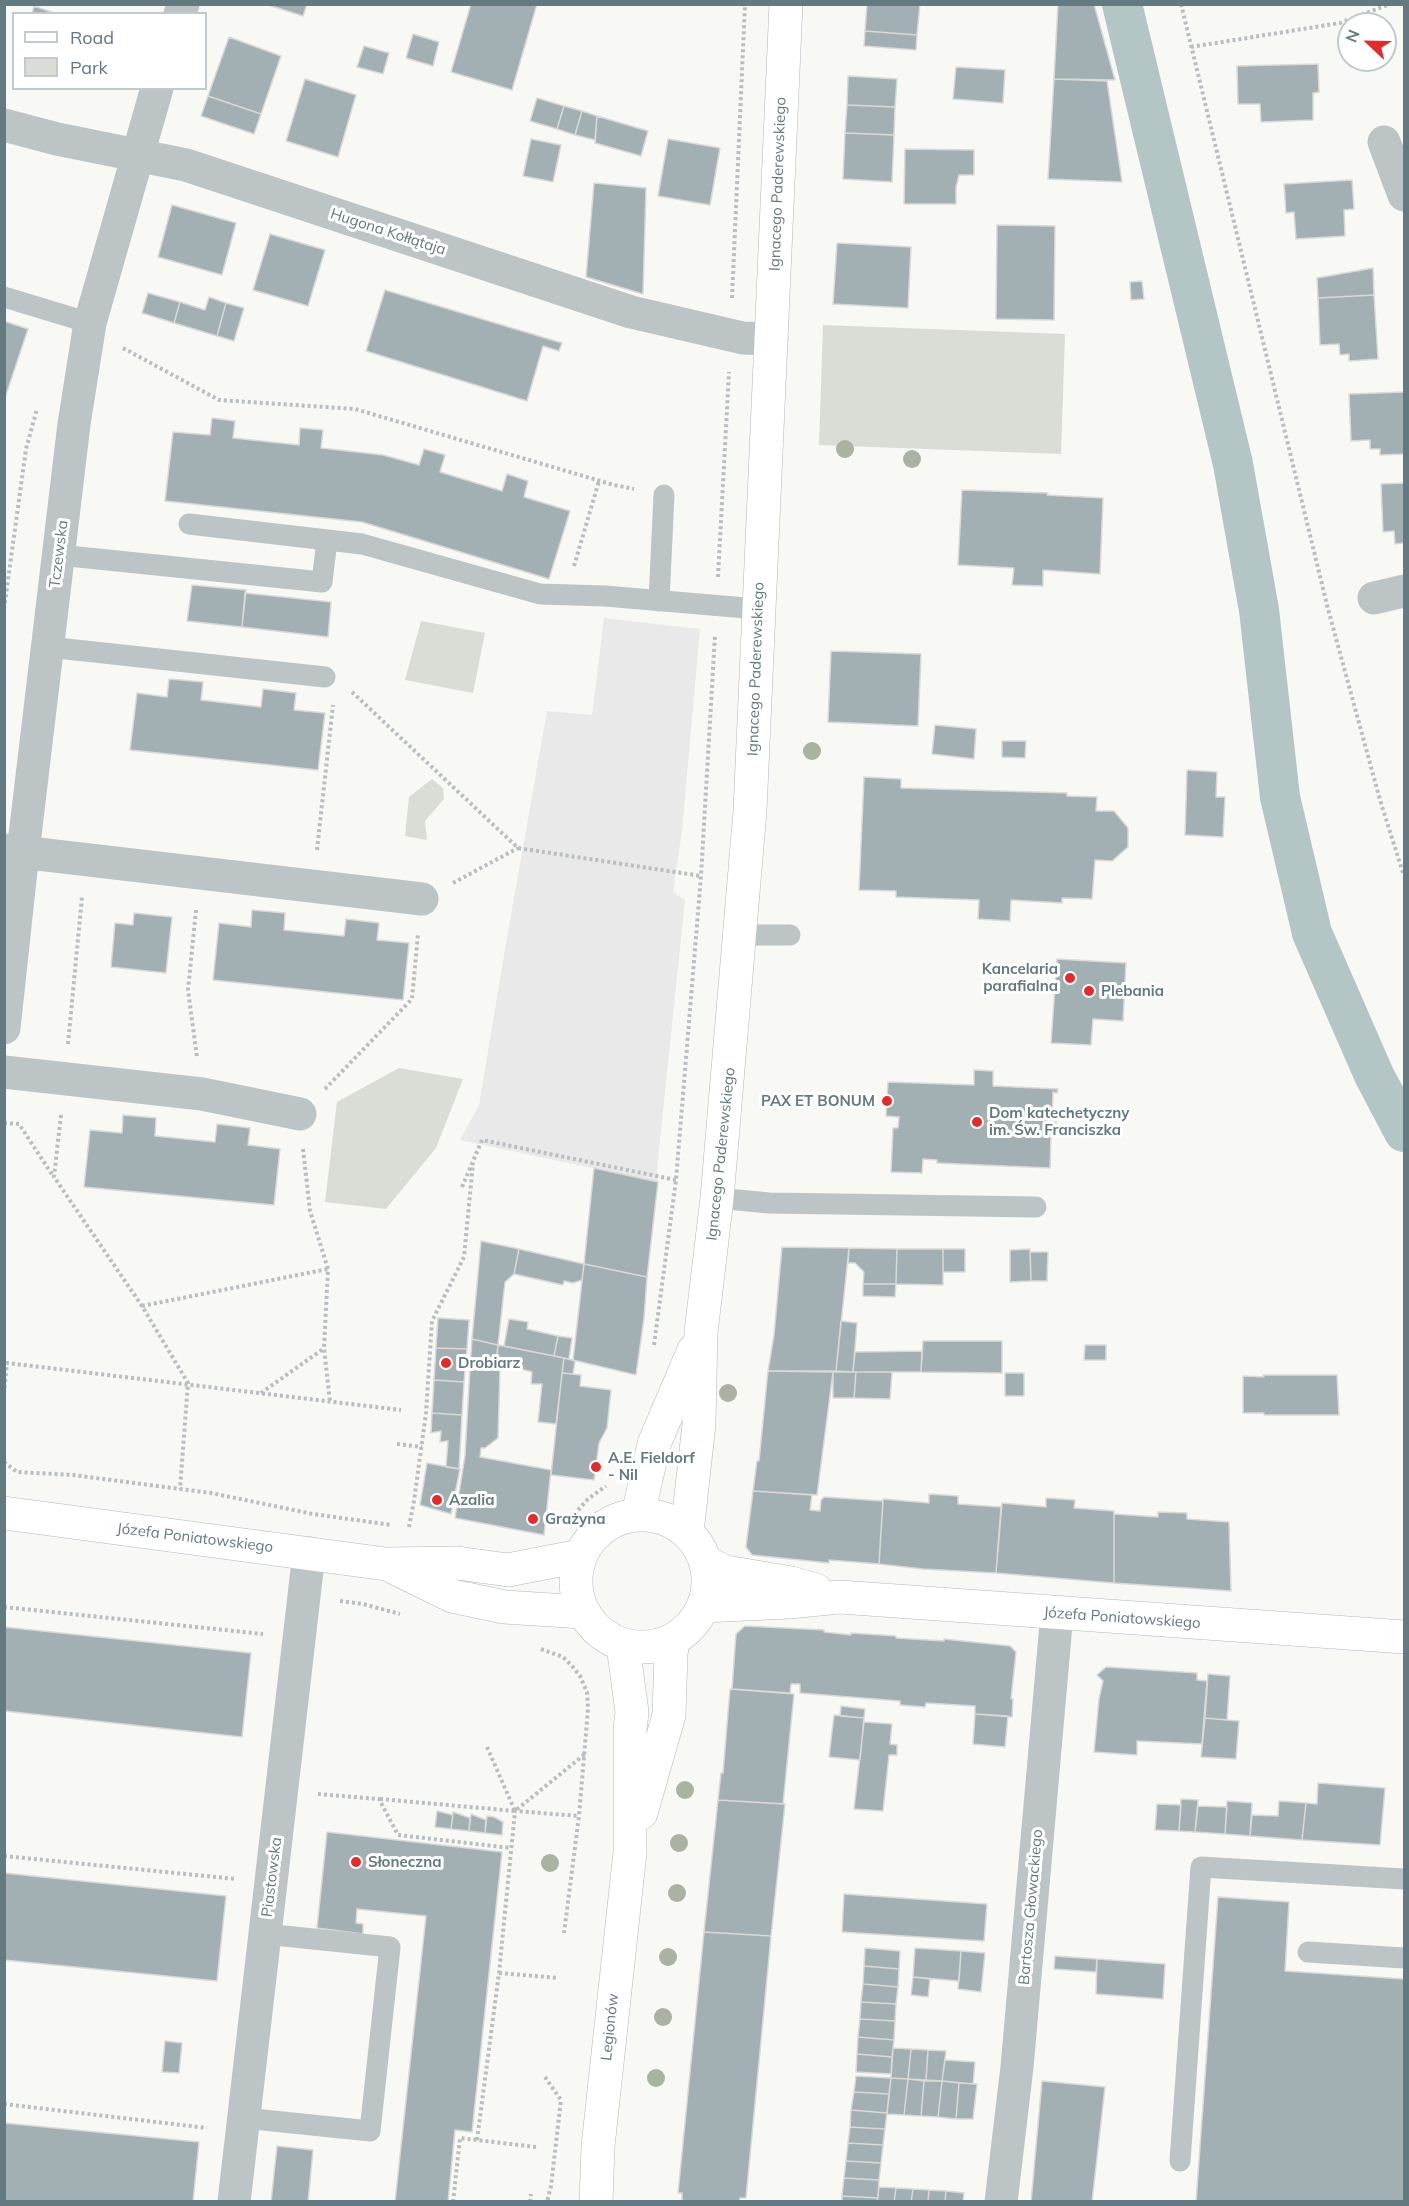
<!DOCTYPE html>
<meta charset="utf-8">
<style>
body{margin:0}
#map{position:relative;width:1409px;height:2206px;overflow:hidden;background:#f8f8f5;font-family:Mulish,sans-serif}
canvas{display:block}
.frame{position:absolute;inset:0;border:6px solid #637a80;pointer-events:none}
.legend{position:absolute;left:12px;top:12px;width:195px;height:78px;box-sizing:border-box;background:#fff;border:2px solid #c1cacc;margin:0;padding:8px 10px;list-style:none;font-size:18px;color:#637a80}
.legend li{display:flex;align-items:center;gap:12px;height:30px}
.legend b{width:30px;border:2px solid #c1cacc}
.north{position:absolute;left:1337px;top:12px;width:60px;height:60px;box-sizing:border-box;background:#fff;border:2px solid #c1cacc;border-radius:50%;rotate:292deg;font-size:16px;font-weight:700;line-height:24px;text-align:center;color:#637a80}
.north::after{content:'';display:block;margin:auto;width:21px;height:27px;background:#e22c2c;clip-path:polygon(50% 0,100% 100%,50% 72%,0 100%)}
</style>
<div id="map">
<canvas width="1409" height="2206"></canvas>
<div class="frame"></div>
<ul class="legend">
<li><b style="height:8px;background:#fff"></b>Road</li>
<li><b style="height:16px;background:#d9ddd5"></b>Park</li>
</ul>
<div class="north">N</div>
</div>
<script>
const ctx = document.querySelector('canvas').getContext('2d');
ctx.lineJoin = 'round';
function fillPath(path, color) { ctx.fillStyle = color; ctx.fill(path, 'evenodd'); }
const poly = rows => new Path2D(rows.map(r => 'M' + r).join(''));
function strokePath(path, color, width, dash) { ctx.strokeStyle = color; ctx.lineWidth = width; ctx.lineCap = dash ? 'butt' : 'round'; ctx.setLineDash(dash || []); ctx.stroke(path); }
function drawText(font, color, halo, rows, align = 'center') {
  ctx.font = font + ' Mulish,sans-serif'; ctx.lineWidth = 6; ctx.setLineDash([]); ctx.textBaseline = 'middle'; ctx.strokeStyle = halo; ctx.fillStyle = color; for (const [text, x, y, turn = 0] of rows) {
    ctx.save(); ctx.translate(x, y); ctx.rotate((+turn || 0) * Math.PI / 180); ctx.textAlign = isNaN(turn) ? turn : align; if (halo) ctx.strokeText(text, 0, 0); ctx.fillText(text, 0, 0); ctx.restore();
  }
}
const built = poly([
 [604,618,700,629,682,831,673,892,685,900,657,1169,658,1182,460,1140,479,1105,505,949,547,711,592,715]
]);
const green = poly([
 [823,325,1065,334,1061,454,819,445],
 [421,621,485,633,473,693,405,680],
 [432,779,443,788,444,799,425,821,427,840,405,836,409,797],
 [399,1068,463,1079,436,1148,386,1209,325,1202,337,1102]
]);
const canal = poly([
 [1122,4,1233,464,1259,610,1280,797,1312,933,1374,1075,1404,1132]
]);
const building = poly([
 [265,4,307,4,303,16,265,4],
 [471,4,537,4,512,90,451,72,471,4],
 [867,4,920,4,917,35,865,31,867,4],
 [1058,4,1094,4,1115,80,1054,79,1058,4],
 [34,6,57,14,32,14,34,6],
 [865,31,917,35,916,50,864,46,865,31],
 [413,34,439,42,433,66,406,58,413,34],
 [229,37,281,56,261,114,208,96,229,37],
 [364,46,389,53,383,74,357,67,364,46],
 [1358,60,1379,60,1380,65,1360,69,1358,60],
 [1318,64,1319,92,1313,93,1313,120,1261,122,1260,104,1238,104,1237,66,1318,64],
 [956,67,1005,70,1003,103,953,99,956,67],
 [848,76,897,79,895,107,847,105,848,76],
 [305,79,356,95,338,157,286,141,305,79],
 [1054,79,1107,81,1122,182,1048,179,1054,79],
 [208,96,261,114,254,134,201,116,208,96],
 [537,98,564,106,557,129,530,121,537,98],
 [847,105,895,107,894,135,845,133,847,105],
 [564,106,582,111,575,135,557,129,564,106],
 [582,111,597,116,595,140,575,135,582,111],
 [597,116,648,131,641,156,595,143,597,116],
 [845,133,894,135,892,182,843,179,845,133],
 [531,139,561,145,553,182,523,176,531,139],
 [668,139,720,148,710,205,658,196,668,139],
 [905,149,974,150,974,175,959,175,956,187,956,204,904,204,905,149],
 [1352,180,1354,209,1344,210,1345,236,1296,239,1294,212,1286,213,1284,184,1352,180],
 [594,183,646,188,643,294,586,277,594,183],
 [172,205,236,223,222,275,158,257,172,205],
 [997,225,1055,226,1054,320,996,319,997,225],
 [270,234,325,250,308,306,253,290,270,234],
 [837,243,911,247,908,308,833,304,837,243],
 [1373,268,1374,295,1318,298,1317,278,1373,268],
 [1142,281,1144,299,1131,300,1130,282,1142,281],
 [385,290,562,343,559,351,543,346,527,401,366,351,385,290],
 [148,293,180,302,174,323,142,313,148,293],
 [1374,295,1378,359,1349,361,1349,354,1340,355,1339,344,1320,345,1318,298,1374,295],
 [209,297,226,303,217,336,174,323,180,302,205,310,209,297],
 [226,303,244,308,234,341,217,336,226,303],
 [4,321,28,329,4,401,4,321],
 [1404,392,1404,454,1380,455,1380,449,1370,449,1370,440,1351,441,1349,394,1404,392],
 [212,418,235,421,233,438,299,445,300,428,323,430,321,448,383,455,419,465,424,449,445,455,440,472,502,491,507,474,528,481,524,497,570,511,549,579,362,522,165,501,173,432,210,435,212,418],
 [1404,483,1404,543,1395,544,1394,531,1383,532,1381,484,1404,483],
 [962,490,1048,493,1047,495,1103,498,1100,574,1043,570,1043,586,1012,585,1014,568,958,565,962,490],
 [192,585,246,590,242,627,187,621,192,585],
 [245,593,331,602,328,637,242,627,245,593],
 [831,651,921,654,918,726,828,722,831,651],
 [169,679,203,682,201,700,261,707,263,689,296,693,294,710,325,713,318,770,130,750,137,693,167,697,169,679],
 [935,725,976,729,974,759,932,754,935,725],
 [1002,741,1026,741,1025,758,1002,757,1002,741],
 [1187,770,1217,772,1216,797,1225,797,1223,837,1185,835,1187,770],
 [864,777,901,779,901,788,1067,793,1067,796,1097,797,1096,811,1114,811,1128,828,1128,847,1112,861,1095,860,1092,899,1062,898,1062,903,1011,900,1010,921,978,919,979,900,896,897,896,891,859,890,864,777],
 [252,910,285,913,284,930,344,936,346,919,379,923,377,940,409,943,403,1000,213,980,219,923,251,927,252,910],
 [134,913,172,917,166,973,111,967,115,923,133,925,134,913],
 [1057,959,1126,963,1123,1021,1093,1019,1091,1045,1051,1043,1057,959],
 [974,1070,993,1071,993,1086,1058,1089,1057,1093,1053,1092,1052,1121,1056,1121,1056,1125,1046,1125,1046,1134,1051,1134,1050,1168,937,1163,937,1160,923,1159,922,1173,891,1172,893,1128,898,1128,899,1117,886,1116,888,1082,974,1085,974,1070],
 [123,1115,156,1118,155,1136,215,1142,217,1124,250,1128,248,1145,280,1149,274,1205,84,1187,90,1130,122,1133,123,1115],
 [594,1168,658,1182,647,1277,584,1264,594,1168],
 [481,1241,519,1249,514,1274,505,1282,498,1345,472,1339,481,1241],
 [782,1247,849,1248,836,1371,768,1371,774,1335,782,1247],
 [849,1248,897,1249,896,1284,863,1284,864,1272,855,1263,848,1263,849,1248],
 [519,1249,584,1264,582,1280,573,1283,564,1281,563,1285,514,1274,519,1249],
 [897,1249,943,1249,943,1285,896,1284,897,1249],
 [943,1249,965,1249,965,1272,943,1272,943,1249],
 [1030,1249,1031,1281,1010,1282,1010,1250,1030,1249],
 [1030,1252,1048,1252,1047,1281,1031,1281,1030,1252],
 [584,1264,647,1277,644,1318,636,1375,573,1360,584,1264],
 [863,1284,896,1284,895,1297,863,1296,863,1284],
 [438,1318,469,1320,467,1349,436,1348,438,1318],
 [509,1319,528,1322,527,1329,558,1336,554,1356,504,1346,509,1319],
 [841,1321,857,1323,853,1372,836,1371,841,1321],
 [558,1336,572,1338,569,1359,554,1356,558,1336],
 [472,1339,498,1345,496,1369,470,1368,472,1339],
 [923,1341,1002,1341,1002,1373,921,1372,923,1341],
 [498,1345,564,1358,556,1424,538,1422,542,1384,531,1384,532,1372,496,1362,498,1345],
 [1085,1345,1106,1345,1106,1360,1084,1360,1085,1345],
 [436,1348,467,1349,464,1382,434,1380,436,1348],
 [922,1351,921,1372,853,1372,855,1352,922,1351],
 [564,1358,575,1361,573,1374,562,1373,564,1358],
 [470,1368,500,1369,498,1438,485,1448,481,1448,480,1457,551,1470,544,1535,455,1518,465,1456,470,1368],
 [768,1371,833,1372,817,1495,753,1491,757,1461,759,1461,768,1371],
 [833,1372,856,1372,854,1398,833,1398,833,1372],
 [856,1372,892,1372,890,1399,854,1398,856,1372],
 [562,1373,581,1375,580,1386,611,1390,607,1428,599,1443,594,1480,551,1475,562,1373],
 [1005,1373,1024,1373,1024,1396,1005,1396,1005,1373],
 [1263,1375,1337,1375,1339,1415,1264,1415,1264,1413,1243,1413,1243,1376,1264,1377,1263,1375],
 [434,1380,464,1382,462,1415,432,1413,434,1380],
 [432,1413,462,1415,459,1469,446,1467,448,1441,440,1442,441,1431,431,1433,432,1413],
 [427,1463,460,1469,451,1514,420,1505,427,1463],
 [753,1491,812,1495,810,1510,820,1511,821,1500,824,1497,883,1501,879,1564,829,1560,829,1563,752,1555,746,1547,753,1491],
 [929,1494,958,1496,958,1504,1001,1507,996,1573,923,1569,879,1564,883,1499,929,1503,929,1494],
 [1046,1498,1075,1500,1074,1508,1114,1511,1114,1583,996,1573,1002,1503,1046,1507,1046,1498],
 [1158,1512,1187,1513,1187,1519,1229,1522,1231,1591,1114,1583,1114,1514,1158,1517,1158,1512],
 [745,1626,824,1630,824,1632,851,1635,851,1633,896,1636,896,1638,944,1641,944,1639,1010,1646,1016,1652,1011,1699,1013,1699,1012,1717,975,1714,975,1706,926,1703,925,1707,900,1705,900,1701,800,1693,800,1684,791,1684,790,1693,732,1689,736,1634,745,1626],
 [4,1627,251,1653,242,1737,4,1711,4,1627],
 [1106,1667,1197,1673,1197,1680,1207,1681,1202,1744,1137,1741,1137,1755,1094,1752,1099,1699,1103,1681,1097,1675,1106,1667],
 [1208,1674,1230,1676,1227,1720,1205,1718,1208,1674],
 [730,1689,794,1694,783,1804,718,1800,721,1773,723,1773,730,1689],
 [841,1706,865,1709,864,1718,840,1716,841,1706],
 [975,1714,1008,1716,1005,1747,973,1744,975,1714],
 [834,1715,864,1718,860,1760,829,1757,834,1715],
 [1205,1718,1239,1721,1236,1759,1201,1757,1205,1718],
 [864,1722,892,1724,890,1744,897,1745,897,1755,889,1755,883,1811,854,1809,864,1722],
 [1318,1783,1385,1788,1380,1845,1302,1840,1306,1803,1317,1804,1318,1783],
 [1181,1799,1198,1800,1195,1832,1179,1831,1181,1799],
 [718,1800,785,1804,771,1936,704,1932,718,1800],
 [1227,1801,1252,1803,1250,1836,1225,1834,1227,1801],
 [1279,1801,1306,1803,1302,1840,1250,1836,1252,1815,1278,1816,1279,1801],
 [1157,1804,1181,1805,1179,1831,1155,1830,1157,1804],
 [1198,1806,1227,1807,1225,1834,1195,1832,1198,1806],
 [437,1811,453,1815,451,1829,435,1827,437,1811],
 [453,1812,470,1818,469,1831,451,1829,453,1812],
 [471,1814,486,1820,485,1833,469,1831,471,1814],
 [487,1816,494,1817,503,1822,502,1835,485,1833,487,1816],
 [327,1832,502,1852,472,2132,455,2130,448,2202,395,2202,426,1916,357,1909,356,1923,363,1924,363,1934,317,1928,327,1832],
 [4,1873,226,1896,217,1981,4,1960,4,1873],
 [844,1894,987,1904,984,1941,842,1932,844,1894],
 [1218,1897,1289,1902,1285,1971,1404,1979,1404,2202,1196,2202,1218,1897],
 [704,1932,771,1936,746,2198,740,2198,739,2202,682,2202,682,2193,678,2193,704,1932],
 [865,1948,900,1951,899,1969,864,1966,865,1948],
 [915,1948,961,1951,959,1981,913,1977,915,1948],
 [961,1951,985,1953,981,1992,958,1989,961,1951],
 [1055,1956,1097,1959,1096,1972,1054,1969,1055,1956],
 [1097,1959,1165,1964,1163,1999,1096,1994,1097,1959],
 [864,1966,899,1969,898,1987,863,1984,864,1966],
 [913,1977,930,1979,928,1997,911,1995,913,1977],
 [863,1984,898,1987,896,2004,861,2002,863,1984],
 [861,2002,896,2004,895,2021,860,2019,861,2002],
 [860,2019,895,2021,894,2040,858,2037,860,2019],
 [858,2037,894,2040,892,2057,857,2054,858,2037],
 [165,2041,182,2043,179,2073,162,2072,165,2041],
 [893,2048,911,2049,908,2079,891,2078,893,2048],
 [911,2049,928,2050,926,2080,908,2079,911,2049],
 [928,2050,946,2051,942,2081,926,2080,928,2050],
 [857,2054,892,2057,891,2074,856,2072,857,2054],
 [945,2060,975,2062,973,2084,942,2081,945,2060],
 [856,2076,891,2078,889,2094,854,2092,856,2076],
 [891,2078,908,2079,904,2115,887,2114,891,2078],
 [908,2079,924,2081,921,2116,904,2115,908,2079],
 [924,2081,942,2081,938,2117,921,2116,924,2081],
 [942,2081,959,2083,956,2119,938,2117,942,2081],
 [1042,2081,1105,2087,1092,2202,1031,2202,1042,2081],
 [959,2083,977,2084,973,2119,956,2119,959,2083],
 [854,2092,889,2094,887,2113,851,2110,854,2092],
 [851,2110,887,2113,885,2129,850,2127,851,2110],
 [4,2123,199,2142,193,2202,4,2202,4,2123],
 [850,2127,885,2129,883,2145,848,2143,850,2127],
 [848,2143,883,2145,881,2163,846,2161,848,2143],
 [277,2146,313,2150,308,2202,271,2202,277,2146],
 [846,2161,881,2163,879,2180,844,2178,846,2161],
 [844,2178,879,2180,878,2198,842,2196,844,2178],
 [879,2187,896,2188,894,2202,877,2202,879,2187],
 [896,2188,913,2189,911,2202,894,2202,896,2188],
 [913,2189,929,2190,928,2202,911,2202,913,2189],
 [929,2190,946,2191,945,2202,928,2202,929,2190],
 [946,2191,964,2193,963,2202,945,2202,946,2191],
 [842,2196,878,2198,877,2202,842,2202,842,2196]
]);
const path = poly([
 [1181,4,1328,609,1380,800,1404,876],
 [1191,47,1340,23,1390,4],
 [732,298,745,4],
 [123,348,219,400,355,409,614,485,634,489],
 [574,566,599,481],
 [718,577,729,372],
 [4,609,26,449,37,409],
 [352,692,518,848,701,876],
 [317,850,333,705],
 [453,883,518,848],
 [196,910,188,990,197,1057],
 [68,1044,82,897],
 [325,1089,412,999,418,934],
 [61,1115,54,1177,142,1306,188,1383,180,1489],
 [4,1123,19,1124,53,1176],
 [303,1149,310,1211,328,1269,324,1348,330,1402],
 [462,1187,482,1140,676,1180],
 [142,1306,328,1269],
 [654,1345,676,1180,701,876,715,635],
 [261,1393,323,1349],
 [4,1394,7,1363,401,1410],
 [397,1444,422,1447],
 [4,1462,17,1472,73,1475,211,1493,313,1514,392,1525],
 [570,1519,588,1499,606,1486],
 [409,1527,414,1501,426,1413,432,1321,464,1257,473,1163],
 [340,1601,363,1604,400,1614],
 [4,1607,263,1634],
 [541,1649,563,1657,572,1666,580,1676,587,1692,588,1709,579,1816,564,1933],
 [487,1747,515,1811],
 [318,1794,379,1799,398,1835,511,1848],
 [380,1799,515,1811,585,1754],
 [4,1856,236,1879],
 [499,1973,558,1978],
 [545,2077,561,2100,551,2186,547,2202],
 [4,2104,207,2128],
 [477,2140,499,1973,515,1811,579,1816],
 [453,2202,460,2138,536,2147],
 [530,2202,531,2194]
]);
const lane = poly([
 [4,297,90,323],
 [189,524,362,544,540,594,605,596,758,609],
 [59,555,322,582,327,540],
 [659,601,664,495],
 [48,647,325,677],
 [740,935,790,935],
 [717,1198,769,1203,1036,1207],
 [1308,1952,1404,1958],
 [244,2118,370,2131,390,1947,265,1934],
 [1180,2161,1201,1867,1404,1879]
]);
const street = poly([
 [180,14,183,4],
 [4,125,57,139,186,165,631,312,743,338,772,339],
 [1384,142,1404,195],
 [1374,598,1404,591],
 [4,850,422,899],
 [4,1028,23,852,74,424,90,323,157,88],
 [4,1072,202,1094,300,1114],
 [234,2202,309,1553],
 [1001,2202,1017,2067,1057,1613]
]);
const secondary = poly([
 [4,1513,386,1564,457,1563,508,1570,580,1556],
 [638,1514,654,1444,694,1350],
 '576 1581a66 66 0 1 1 132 0a66 66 0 1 1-132 0Z',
 [687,1532,699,1424,701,1332,717,1198,750,811,786,4],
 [705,1562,726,1572,791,1583,816,1590],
 [393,1567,452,1596,504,1607,583,1612],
 [703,1606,789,1602,840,1597,1404,1637],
 [641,1813,669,1715,671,1654,673,1640],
 [596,2202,598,2146,630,1852,630,1729,632,1712,623,1645]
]);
const trees = [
 [845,449],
 [912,459],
 [812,751],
 [728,1393],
 [685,1790],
 [679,1843],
 [550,1863],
 [677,1893],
 [668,1957],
 [663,2017],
 [656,2078]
];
const markers = [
 [1070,978,6,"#e22c2c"],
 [1089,991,6,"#e22c2c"],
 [887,1101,6,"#e22c2c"],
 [977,1122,6,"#e22c2c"],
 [446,1363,6,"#e22c2c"],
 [596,1467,6,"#e22c2c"],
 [437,1500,6,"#e22c2c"],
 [533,1519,6,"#e22c2c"],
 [356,1862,6,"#e22c2c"]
];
const streetNames = [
 ["Ignacego Paderewskiego",778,184,-88],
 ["Hugona Kołłątaja",388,232,18],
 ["Tczewska",59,554,-83],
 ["Ignacego Paderewskiego",756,669,-88],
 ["Ignacego Paderewskiego",721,1154,-84],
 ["Józefa Poniatowskiego",195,1538,7],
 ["Józefa Poniatowskiego",1122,1618,4],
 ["Piastowska",272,1877,-83],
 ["Bartosza Głowackiego",1031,1907,-85],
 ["Legionów",610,2027,-84]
];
const poiNames = [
 ["Kancelaria",1058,969,"right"],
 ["parafialna",1058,986,"right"],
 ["Plebania",1101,991],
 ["PAX ET BONUM",875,1101,"right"],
 ["Dom katechetyczny",989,1113],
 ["im. Św. Franciszka",989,1130],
 ["Drobiarz",458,1363],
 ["A.E. Fieldorf",608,1458],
 ["- Nil",608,1475],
 ["Azalia",449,1500],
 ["Grażyna",545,1519],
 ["Słoneczna",368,1862]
];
fillPath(built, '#e9e9e9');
fillPath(green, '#d9ddd5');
strokePath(canal, '#b4c5c6', 40);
fillPath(building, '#a3b0b3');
strokePath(building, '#dad9d8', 1.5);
strokePath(secondary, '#afb8bb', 34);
strokePath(path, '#b9bec0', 4, [3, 3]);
strokePath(lane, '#bcc4c6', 21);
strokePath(street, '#bcc4c6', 33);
strokePath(secondary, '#fff', 33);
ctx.fillStyle = '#aab2a4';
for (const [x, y] of trees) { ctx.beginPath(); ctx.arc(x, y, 9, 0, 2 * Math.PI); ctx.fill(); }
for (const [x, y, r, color] of markers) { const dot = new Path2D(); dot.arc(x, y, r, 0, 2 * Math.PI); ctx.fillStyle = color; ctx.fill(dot); strokePath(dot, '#fff', 2); }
drawText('15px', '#637a80', '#fff', streetNames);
drawText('bold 15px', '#637a80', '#fff', poiNames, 'left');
</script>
